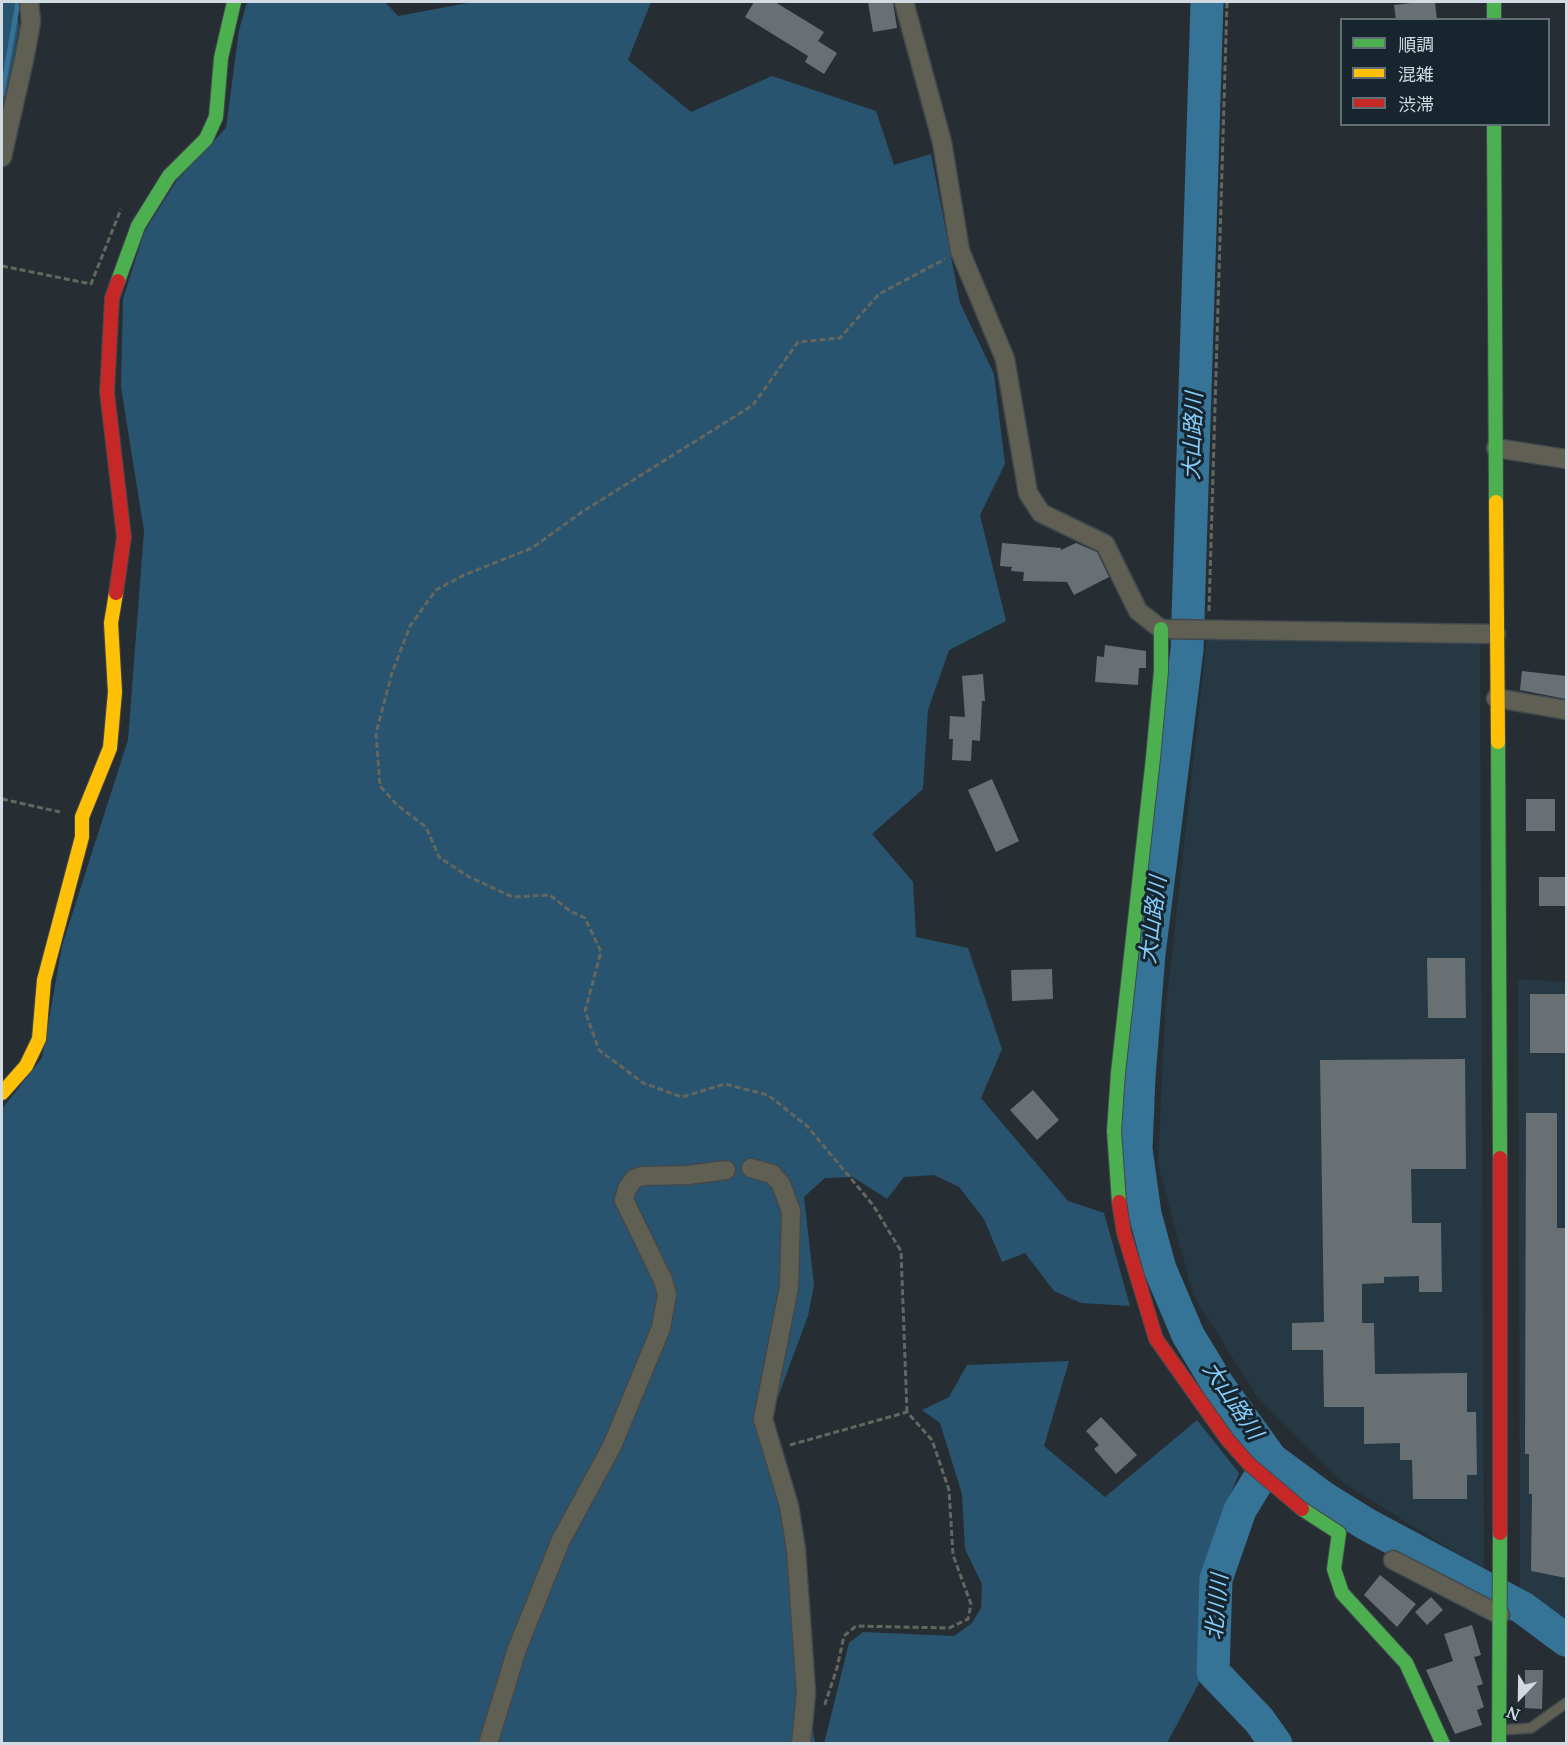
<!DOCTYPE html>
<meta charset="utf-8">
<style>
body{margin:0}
#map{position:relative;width:1568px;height:1745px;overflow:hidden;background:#262e33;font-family:"Noto Serif","Noto Sans JP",serif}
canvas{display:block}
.frame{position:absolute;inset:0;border:3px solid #d2dbe1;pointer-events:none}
.legend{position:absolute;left:1340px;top:18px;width:210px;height:108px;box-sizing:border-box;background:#17252e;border:2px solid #626e76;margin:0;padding:8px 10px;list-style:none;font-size:18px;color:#d2dbe1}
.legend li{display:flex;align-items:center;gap:12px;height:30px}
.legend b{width:30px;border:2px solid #626e76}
.north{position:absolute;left:1490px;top:1667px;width:60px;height:60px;-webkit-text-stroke:4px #17252e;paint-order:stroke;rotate:202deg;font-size:16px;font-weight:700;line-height:24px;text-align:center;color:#d2dbe1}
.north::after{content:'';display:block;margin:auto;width:21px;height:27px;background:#d2dbe1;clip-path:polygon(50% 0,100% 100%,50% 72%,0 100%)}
</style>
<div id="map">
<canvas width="1568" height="1745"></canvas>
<div class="frame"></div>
<ul class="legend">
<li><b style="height:8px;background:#4caf50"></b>順調</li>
<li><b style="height:8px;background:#ffc107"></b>混雑</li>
<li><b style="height:8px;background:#c62828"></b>渋滞</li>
</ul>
<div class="north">N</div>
</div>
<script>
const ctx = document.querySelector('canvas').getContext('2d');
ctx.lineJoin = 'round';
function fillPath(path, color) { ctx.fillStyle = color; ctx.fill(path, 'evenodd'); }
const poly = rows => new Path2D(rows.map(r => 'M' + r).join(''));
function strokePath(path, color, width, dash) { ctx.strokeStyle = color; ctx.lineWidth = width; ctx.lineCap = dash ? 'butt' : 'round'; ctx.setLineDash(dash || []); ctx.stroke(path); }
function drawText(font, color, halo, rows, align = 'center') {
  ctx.font = font + ' "Noto Serif","Noto Sans JP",serif'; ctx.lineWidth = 6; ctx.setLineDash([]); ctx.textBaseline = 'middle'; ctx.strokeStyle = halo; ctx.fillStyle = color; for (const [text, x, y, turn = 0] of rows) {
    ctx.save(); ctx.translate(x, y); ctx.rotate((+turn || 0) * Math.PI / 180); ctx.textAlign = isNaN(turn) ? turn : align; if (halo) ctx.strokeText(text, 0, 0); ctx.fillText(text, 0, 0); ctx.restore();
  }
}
const built = poly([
 [1207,639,1480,641,1484,1570,1346,1485,1256,1395,1193,1295,1158,1164,1165,1015],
 [1518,979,1566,982,1566,1621,1520,1589]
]);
const green = poly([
 [2,2,16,2,19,26,2,127],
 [247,2,385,2,398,16,473,2,651,2,628,60,691,112,772,76,876,111,894,165,931,154,960,303,994,374,1005,464,980,515,1006,621,949,650,928,710,923,789,872,834,913,882,916,937,968,948,1002,1049,981,1098,1068,1201,1104,1213,1130,1306,1081,1303,1054,1291,1025,1253,1002,1262,984,1219,959,1187,934,1175,904,1177,887,1199,853,1177,825,1178,804,1197,814,1285,808,1316,766,1429,791,1530,796,1628,815,1743,2,1743,2,1109,42,1058,62,946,128,740,144,531,121,387,123,299,144,232,177,180,226,128,239,30],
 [1069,1361,1044,1446,1105,1497,1197,1420,1239,1473,1217,1528,1199,1683,1167,1743,824,1744,849,1643,863,1632,954,1636,972,1623,981,1608,982,1584,965,1549,962,1494,940,1423,922,1410,949,1397,967,1365]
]);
const stream = poly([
 [2,94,18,2]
]);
const river = poly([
 [1207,2,1187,650,1149,954,1139,1077,1136,1149,1145,1214,1160,1269,1188,1335,1220,1388,1271,1459,1324,1498,1366,1524,1523,1608,1566,1640],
 [1271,1459,1240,1510,1216,1579,1213,1672,1259,1720,1276,1744]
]);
const building = poly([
 [754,2,775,2,824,32,818,41,837,53,824,74,805,62,808,56,745,17],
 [868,2,893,2,897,28,873,32],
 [1420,2,1435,2,1437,20,1396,20,1394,5],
 [1002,543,1061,548,1061,550,1076,543,1097,552,1109,577,1074,595,1067,582,1023,581,1024,572,1011,571,1012,567,1000,566],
 [1105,645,1146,651,1146,668,1139,668,1138,685,1095,682,1097,656,1104,657],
 [1522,671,1566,676,1566,699,1520,690],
 [983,674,985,701,982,701,980,741,972,740,971,761,952,760,953,739,949,739,950,716,965,717,962,676],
 [992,779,1019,841,996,852,968,790],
 [1526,799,1555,799,1555,831,1526,831],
 [1539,877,1566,877,1566,906,1539,906],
 [1427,958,1465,958,1466,1018,1428,1018],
 [1052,969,1053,999,1012,1001,1011,970],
 [1530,994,1566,994,1566,1053,1530,1053],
 [1465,1059,1466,1169,1411,1169,1412,1223,1441,1223,1442,1292,1419,1292,1419,1276,1384,1277,1384,1283,1362,1284,1362,1323,1374,1323,1375,1374,1467,1373,1467,1412,1476,1412,1477,1475,1467,1475,1467,1499,1413,1499,1412,1460,1400,1460,1400,1443,1364,1444,1364,1407,1324,1407,1323,1350,1292,1350,1292,1323,1324,1322,1320,1060],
 [1033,1090,1059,1120,1037,1140,1010,1110],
 [1526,1113,1557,1113,1557,1228,1566,1228,1566,1578,1531,1571,1532,1494,1529,1494,1529,1454,1525,1454],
 [1101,1417,1137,1455,1116,1474,1094,1449,1099,1445,1086,1431],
 [1380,1575,1416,1604,1397,1627,1364,1595],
 [1431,1597,1443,1610,1427,1625,1415,1612],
 [1472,1625,1481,1655,1474,1657,1483,1684,1477,1686,1484,1707,1477,1710,1482,1725,1455,1734,1426,1670,1453,1661,1444,1634],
 [1525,1670,1543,1670,1542,1709,1525,1708]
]);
const path = poly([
 [2,266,91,284,121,209],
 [1209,611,1227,2],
 [2,799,60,812],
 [907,1412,901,1251,873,1205,807,1126,768,1095,725,1084,682,1097,643,1083,599,1050,585,1011,601,952,585,918,570,911,550,895,513,897,469,877,439,857,426,827,397,805,380,786,376,733,392,673,410,626,436,590,464,575,532,548,582,512,753,405,798,342,840,338,879,294,945,259],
 [790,1445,907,1412,932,1440,949,1490,953,1555,971,1604,968,1619,949,1628,856,1626,844,1636,837,1668,824,1707]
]);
const lane = poly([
 [1501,1730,1531,1728,1566,1703]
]);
const street = poly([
 [904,2,942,142,960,251,1005,359,1028,493,1041,513,1105,544,1138,611,1161,629,1496,634],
 [2,157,25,55,31,22,29,2],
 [1496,448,1566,459],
 [1496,698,1566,710],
 [751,1168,772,1174,781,1184,791,1211,789,1287,763,1419,789,1506,796,1550,806,1693,801,1744],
 [1393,1560,1500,1615],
 [488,1744,517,1649,561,1540,612,1446,661,1328,667,1294,663,1280,624,1200,627,1189,634,1179,642,1176,688,1175,726,1170]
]);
const fast = poly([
 [1494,2,1494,20],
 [1494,124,1496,502],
 [118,281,138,226,169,176,206,139,216,117,221,58,234,2],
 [1498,742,1500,1158],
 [1119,1202,1114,1131,1118,1073,1153,758,1161,671,1161,629],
 [1302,1509,1339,1533,1334,1569,1342,1593,1406,1663,1443,1744],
 [1499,1744,1500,1533]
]);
const slow = poly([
 [1496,502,1498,742],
 [2,1093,26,1066,39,1039,44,980,82,837,82,817,110,748,115,692,111,623,116,593]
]);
const jam = poly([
 [116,593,124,537,107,392,112,298,118,281],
 [1119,1202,1124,1233,1156,1339,1227,1439,1249,1464,1302,1509],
 [1500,1533,1500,1158]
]);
const waterNames = [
 ["大山路川",1194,436,-88],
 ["大山路川",1154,920,-83],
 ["大山路川",1232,1401,56],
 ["北川川",1218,1607,-85]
];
fillPath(built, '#253844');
fillPath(green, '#28546f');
strokePath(stream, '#357397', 5);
strokePath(river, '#357397', 33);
fillPath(building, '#697074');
strokePath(lane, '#42494e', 12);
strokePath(street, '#42494e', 21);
strokePath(fast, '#42494e', 16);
strokePath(slow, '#42494e', 16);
strokePath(jam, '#42494e', 16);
strokePath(path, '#64675f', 3, [6, 3]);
strokePath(lane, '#5f6053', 9);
strokePath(street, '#5f6053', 18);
strokePath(fast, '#4caf50', 14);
strokePath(slow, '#ffc107', 14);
strokePath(jam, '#c62828', 14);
drawText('italic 22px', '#85cefb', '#17252e', waterNames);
</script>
